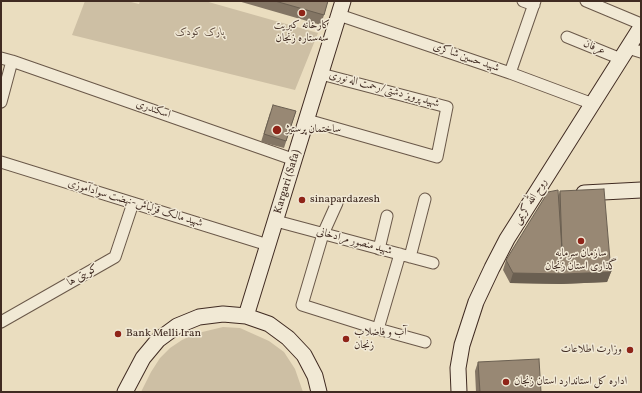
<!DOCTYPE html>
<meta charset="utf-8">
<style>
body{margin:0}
#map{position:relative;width:642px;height:393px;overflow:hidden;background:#eaddbf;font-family:Vollkorn,serif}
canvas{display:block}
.frame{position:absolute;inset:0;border:2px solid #402b22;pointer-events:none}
</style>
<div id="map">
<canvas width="642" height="393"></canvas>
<div class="frame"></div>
</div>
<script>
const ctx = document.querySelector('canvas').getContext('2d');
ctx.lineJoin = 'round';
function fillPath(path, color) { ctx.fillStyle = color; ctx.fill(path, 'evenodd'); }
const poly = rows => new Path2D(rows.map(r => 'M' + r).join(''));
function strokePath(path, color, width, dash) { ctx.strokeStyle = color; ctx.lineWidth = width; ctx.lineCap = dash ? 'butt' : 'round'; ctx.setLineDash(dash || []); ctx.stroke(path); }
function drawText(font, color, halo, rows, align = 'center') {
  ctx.font = font + ' Vollkorn,Amiri,serif'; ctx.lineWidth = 3; ctx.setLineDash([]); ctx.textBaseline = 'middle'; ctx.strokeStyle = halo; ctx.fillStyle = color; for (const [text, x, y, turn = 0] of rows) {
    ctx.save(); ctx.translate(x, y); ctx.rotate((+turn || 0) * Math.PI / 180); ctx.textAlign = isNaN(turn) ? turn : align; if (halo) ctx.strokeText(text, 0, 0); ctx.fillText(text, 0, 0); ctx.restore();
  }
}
const green = poly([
 [85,1,127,1,139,4,140,1,205,1,318,33,295,90,72,35],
 [223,327,240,328,269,341,284,352,295,369,303,392,141,392,151,372,160,358,170,348,182,340,194,334]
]);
const street = poly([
 [523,1,534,5],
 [586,1,641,24],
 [339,15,510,73,593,104],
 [567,37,621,59],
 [628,48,641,52],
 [1,58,12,61],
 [510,73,535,1],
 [1,102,12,61,295,160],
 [307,120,437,157,447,107,321,74],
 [1,162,268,245],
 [337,203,323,234,302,305,378,329,425,342],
 [276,221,433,263],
 [379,249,387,216],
 [410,257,425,199],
 [1,322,115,257,133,203],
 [378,329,400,254]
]);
const secondary = poly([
 [584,193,641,190],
 [246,316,343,1],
 [125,392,143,358,158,340,177,326,199,317,223,314,246,316,269,324,288,338,304,355,315,376,319,392],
 [459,392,458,368,462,345,476,302,492,268,507,239,641,27]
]);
const wall = poly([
 [238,1,328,1,321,25],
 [296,111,284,148,261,142,270,113],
 [560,191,611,272,607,282,561,284,510,283,503,270,506,260,558,197],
 [478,362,541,392,476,392,475,371]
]);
const shadedWall = poly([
 [611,272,607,282,561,284,510,283,513,273]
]);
const building = poly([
 [275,1,328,1,324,15,275,1],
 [273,105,296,111,286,141,264,134,273,105],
 [604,189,611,272,564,274,513,273,506,260,548,192,558,190,562,250,560,191,604,189],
 [539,359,541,392,480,392,478,362,539,359]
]);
const markers = [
 [302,13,4,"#8f2418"],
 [277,130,5,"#8f2418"],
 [302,200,4,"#8f2418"],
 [581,241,4,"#8f2418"],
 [118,334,4,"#8f2418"],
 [346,339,4,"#8f2418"],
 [630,350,4,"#8f2418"],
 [506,382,4,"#8f2418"]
];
const poiNames = [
 ["کارخانه کبریت",302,26,"center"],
 ["سه‌ستاره زنجان",302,39,"center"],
 ["ساختمان پرستیژ",286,130],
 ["sinapardazesh",310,200],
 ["سازمان سرمایه",581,254,"center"],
 ["گذاری استان زنجان",581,267,"center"],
 ["آب و فاضلاب",354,333],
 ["زنجان",354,346],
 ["Bank Melli Iran",126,334],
 ["وزارت اطلاعات",622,350,"right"],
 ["اداره کل استاندارد استان زنجان",514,382]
];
const parkNames = [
 ["پارک کودک",200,33]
];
const streetNames = [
 ["عرفان",594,48,23],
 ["شهید حسین شاکری",466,58,19],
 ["شهید پرویز دشتی/رحمت اله نوری",384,90,15],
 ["اسکندری",153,110,19],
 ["Kargari (Safa)",288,182,-73],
 ["روح الله کریمی",531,202,-57],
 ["شهید مالک قزلباش-نهضت سوادآموزی",135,204,17],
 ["شهید منصور مرادخانی",354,242,15],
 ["کویتی ها",83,276,-29]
];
fillPath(green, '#cdbfa4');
strokePath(street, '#6a5849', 13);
strokePath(secondary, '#402b22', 17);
strokePath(street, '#f1e9d5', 11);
strokePath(secondary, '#f1e9d5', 15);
fillPath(wall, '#837564');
fillPath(shadedWall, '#6a5f51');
fillPath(building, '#988874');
strokePath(building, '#6a5f51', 1);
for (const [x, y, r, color] of markers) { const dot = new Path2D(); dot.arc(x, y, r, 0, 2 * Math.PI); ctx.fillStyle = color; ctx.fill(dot); strokePath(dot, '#f1e9d5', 1.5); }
drawText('11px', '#402b22', '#f1e9d5', poiNames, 'left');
drawText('italic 11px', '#5c493c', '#f1e9d5', parkNames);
drawText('11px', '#402b22', '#f1e9d5', streetNames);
</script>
